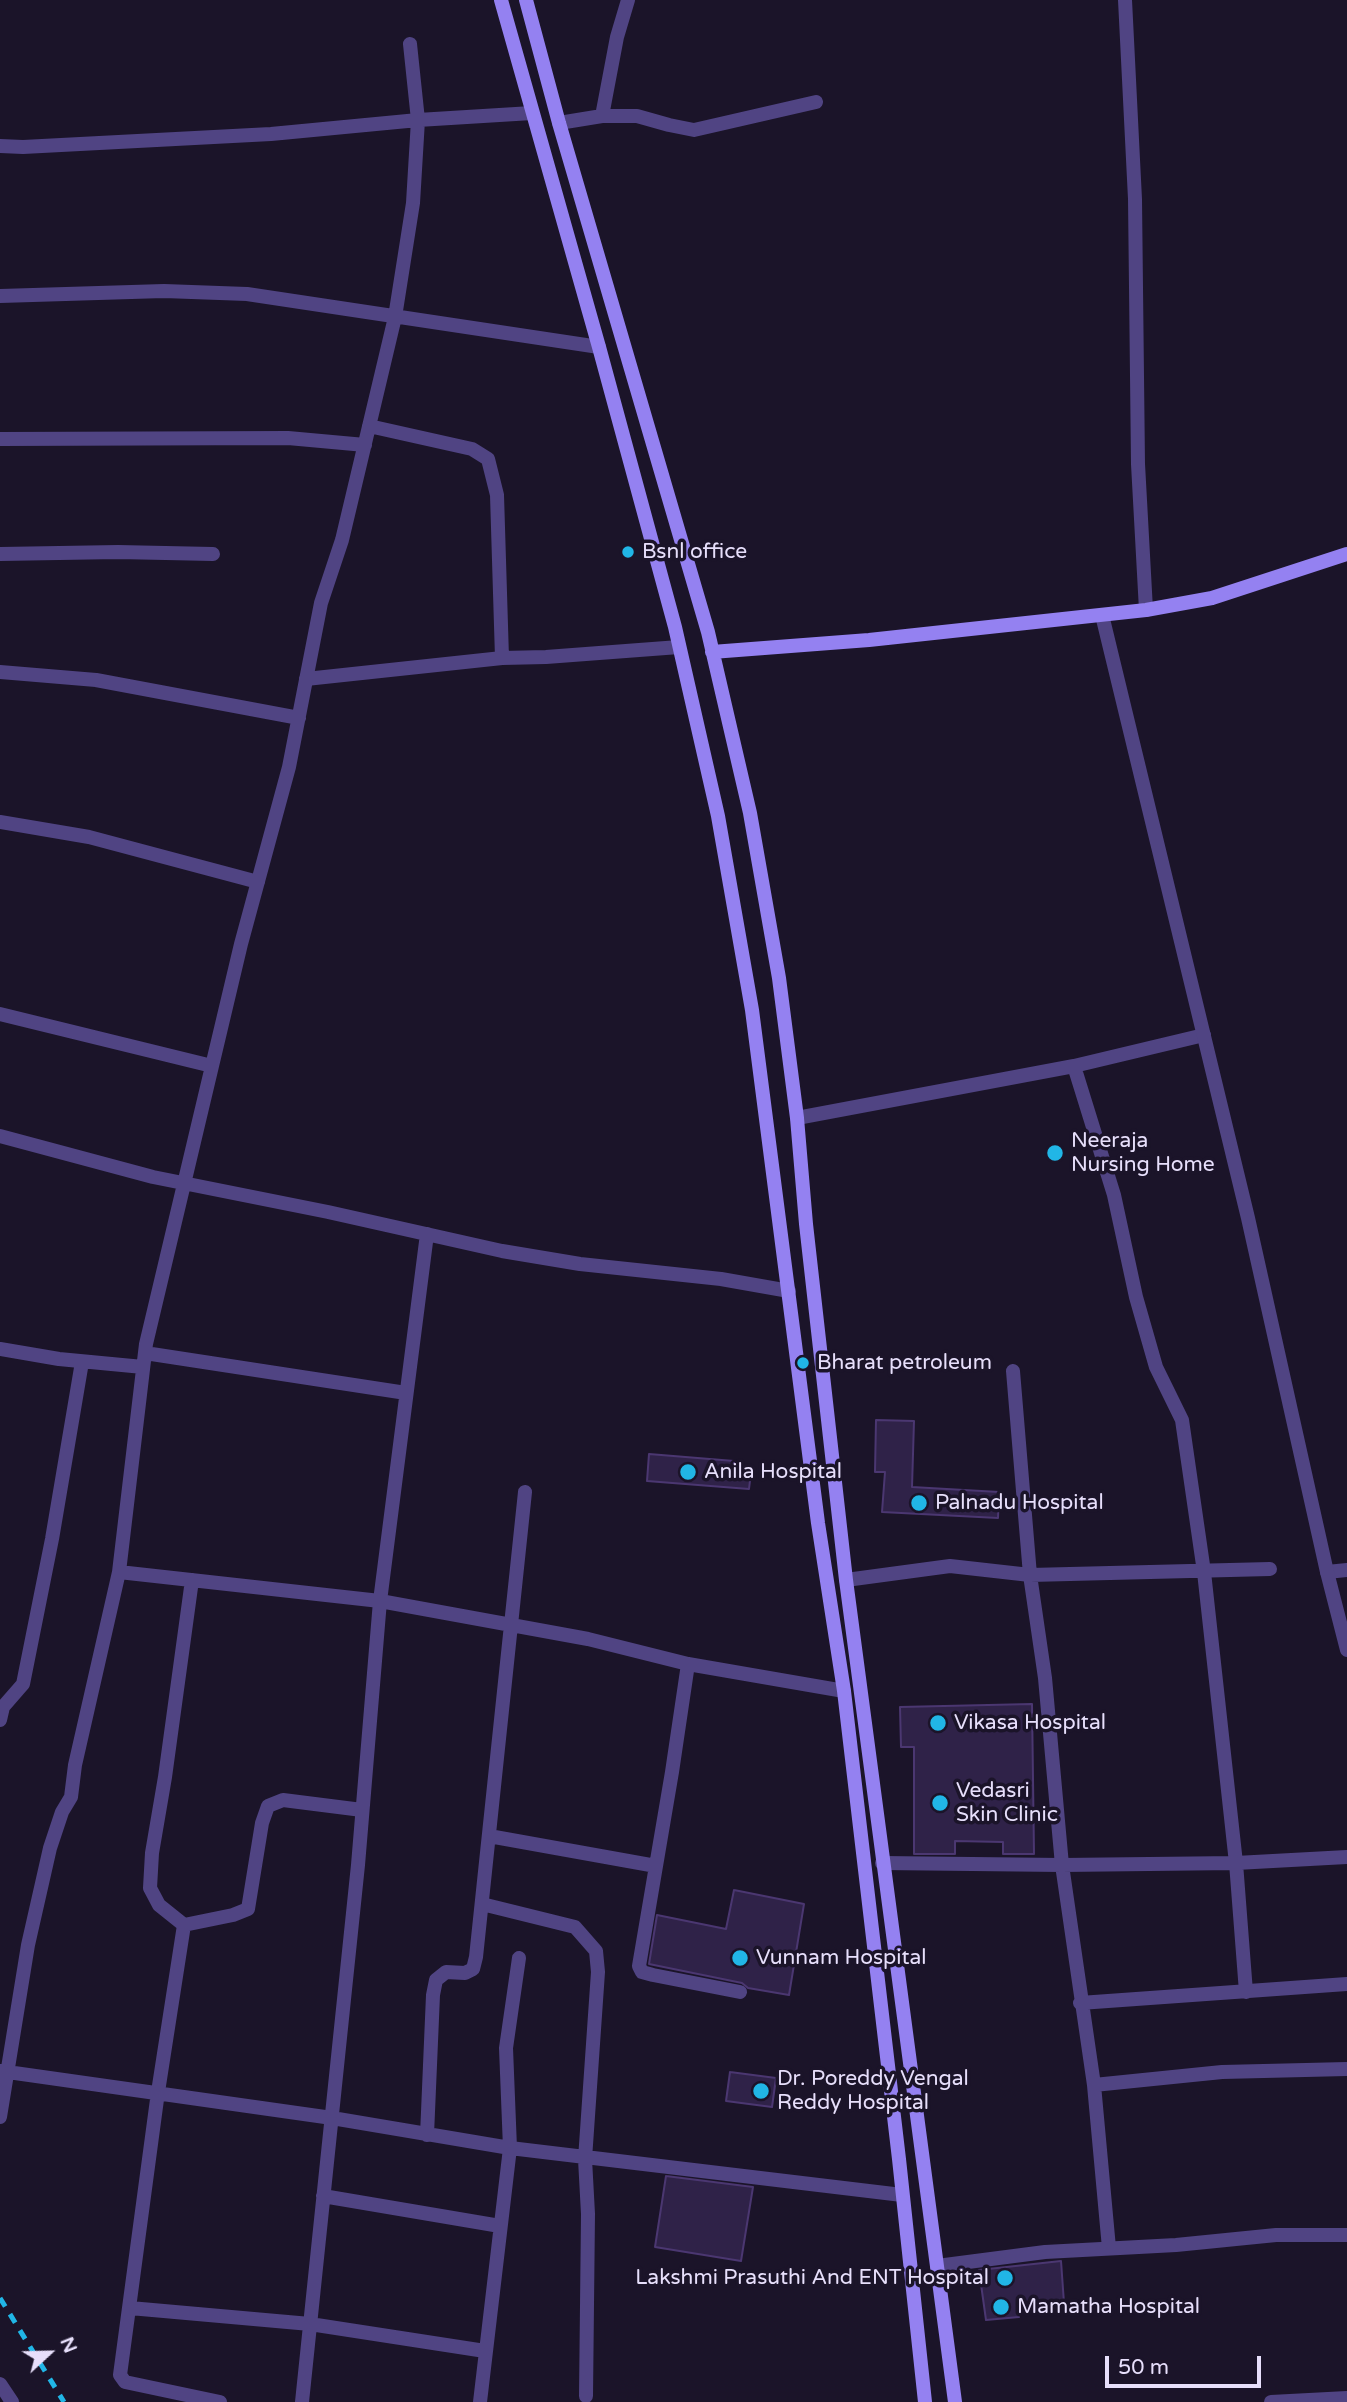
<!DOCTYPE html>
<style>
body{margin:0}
#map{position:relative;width:1347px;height:2402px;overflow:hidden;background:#1b1429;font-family:"Varela Round",sans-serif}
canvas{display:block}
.north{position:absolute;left:14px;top:2318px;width:70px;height:70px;-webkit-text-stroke:5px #1b1429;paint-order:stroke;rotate:68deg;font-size:19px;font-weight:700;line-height:28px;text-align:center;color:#e7dffb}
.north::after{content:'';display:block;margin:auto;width:24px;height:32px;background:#e7dffb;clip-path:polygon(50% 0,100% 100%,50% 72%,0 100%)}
.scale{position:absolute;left:1105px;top:2356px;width:156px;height:32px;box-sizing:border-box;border:4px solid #e7dffb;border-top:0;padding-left:9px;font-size:21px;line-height:24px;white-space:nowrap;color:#e7dffb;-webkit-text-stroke:5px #1b1429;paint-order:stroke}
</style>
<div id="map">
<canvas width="1347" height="2402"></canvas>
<div class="north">N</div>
<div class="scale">50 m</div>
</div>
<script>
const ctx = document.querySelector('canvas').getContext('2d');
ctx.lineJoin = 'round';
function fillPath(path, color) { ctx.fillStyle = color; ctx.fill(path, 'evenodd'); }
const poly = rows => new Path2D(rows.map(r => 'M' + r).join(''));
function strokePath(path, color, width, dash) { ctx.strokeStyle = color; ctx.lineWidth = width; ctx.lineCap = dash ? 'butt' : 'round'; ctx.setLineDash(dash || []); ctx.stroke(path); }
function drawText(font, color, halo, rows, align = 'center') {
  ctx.font = font + ' "Varela Round",sans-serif'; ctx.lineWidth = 7; ctx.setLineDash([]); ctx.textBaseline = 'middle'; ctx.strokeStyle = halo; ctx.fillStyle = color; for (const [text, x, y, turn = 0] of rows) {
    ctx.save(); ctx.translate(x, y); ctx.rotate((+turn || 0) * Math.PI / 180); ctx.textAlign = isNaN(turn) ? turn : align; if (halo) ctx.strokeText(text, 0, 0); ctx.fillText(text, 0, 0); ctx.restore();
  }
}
const building = poly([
 [876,1420,914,1421,912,1487,999,1492,998,1518,882,1512,885,1472,875,1472,876,1420],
 [649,1454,734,1461,734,1470,751,1472,749,1489,647,1481,649,1454],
 [1032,1704,1034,1854,1003,1854,1003,1842,955,1841,955,1854,914,1854,914,1747,901,1747,900,1707,1032,1704],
 [734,1890,804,1904,789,1995,748,1988,742,1983,649,1964,657,1915,726,1929,734,1890],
 [730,2072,776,2078,772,2107,726,2101,730,2072],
 [666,2176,753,2187,741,2261,655,2247,666,2176],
 [1061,2261,1064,2303,1018,2306,1019,2317,986,2320,979,2270,1061,2261]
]);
const minor = poly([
 [602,116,637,116,669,125,694,130,816,102],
 [559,123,602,116,617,37,628,0],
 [0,146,23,147,271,134,418,120,532,113],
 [0,296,164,291,247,294,599,347],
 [369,426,472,449,488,459,497,495,502,658],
 [0,439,288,438,365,445],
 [0,554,118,552,213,554],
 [0,672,96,680,299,718],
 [306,679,502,658,546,657,679,647],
 [0,822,89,837,258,882],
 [0,1014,212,1066],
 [1074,1066,1114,1195,1136,1297,1156,1367,1182,1420,1204,1572,1236,1863,1246,1992],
 [797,1118,1074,1066,1204,1035],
 [0,1136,153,1177,328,1212,502,1251,580,1264,721,1279,789,1291],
 [0,1349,59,1359,143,1367],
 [145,1353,406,1393],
 [1013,1371,1030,1575,1045,1678,1062,1865,1094,2085,1109,2248],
 [119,1572,380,1601,588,1639,688,1664,844,1691],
 [1327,1572,1347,1570],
 [192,1580,165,1777,152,1853,150,1888,159,1905,184,1925,233,1915,248,1909,262,1823,268,1806,283,1800,362,1810],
 [846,1580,950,1566,1030,1575,1270,1569],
 [688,1664,672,1772,639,1966,642,1972,653,1975,740,1992],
 [0,1720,3,1707,23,1684,52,1539,82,1362],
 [489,1836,656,1866],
 [882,1863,1062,1865,1236,1863,1347,1857],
 [482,1904,575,1927,596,1951,598,1972,585,2159,588,2214,586,2396],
 [184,1925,158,2092,120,2375,125,2382,220,2402],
 [1080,2003,1347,1984],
 [0,2071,332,2118,510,2148,902,2195],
 [1094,2085,1222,2072,1347,2069],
 [0,2117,28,1945,50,1848,62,1812,71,1797,75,1765,119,1572,146,1344,241,944,289,767,321,603,342,540,395,317,413,203,418,120,410,44],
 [427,2135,433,1995,436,1980,446,1972,465,1973,473,1969,476,1957,525,1492],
 [323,2196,500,2226],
 [937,2266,1045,2252,1176,2245,1276,2235,1347,2235],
 [130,2308,310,2324,485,2351],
 [0,2384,12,2402],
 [302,2402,358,1865,380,1601,427,1234],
 [480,2402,510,2148,506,2048,519,1958],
 [1271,2402,1347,2398]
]);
const tertiary = poly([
 [1125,0,1135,199,1138,464,1146,610],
 [1102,615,1248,1218,1327,1572,1347,1650]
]);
const secondary = poly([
 [501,0,599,347,675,627,718,816,752,1010,818,1523,844,1691,899,2159,925,2402],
 [526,0,559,123,708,632,750,813,779,978,797,1118,806,1224,846,1580,955,2402],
 [712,652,869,640,1146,610,1212,598,1347,554]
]);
const rail = poly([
 [0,2298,64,2402]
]);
const markers = [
 [628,552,7,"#21b6e6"],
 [1055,1153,9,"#21b6e6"],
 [803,1363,7,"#21b6e6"],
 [688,1472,9,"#21b6e6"],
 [919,1503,9,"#21b6e6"],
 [938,1723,9,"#21b6e6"],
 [940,1803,9,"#21b6e6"],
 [740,1958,9,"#21b6e6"],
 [761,2091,9,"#21b6e6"],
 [1005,2278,9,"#21b6e6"],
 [1001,2307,9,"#21b6e6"]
];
const poiNames = [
 ["Bsnl office",642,552],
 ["Neeraja",1071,1141],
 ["Nursing Home",1071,1165],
 ["Bharat petroleum",817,1363],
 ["Anila Hospital",704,1472],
 ["Palnadu Hospital",935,1503],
 ["Vikasa Hospital",954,1723],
 ["Vedasri",956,1791],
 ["Skin Clinic",956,1815],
 ["Vunnam Hospital",756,1958],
 ["Dr. Poreddy Vengal",777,2079],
 ["Reddy Hospital",777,2103],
 ["Lakshmi Prasuthi And ENT Hospital",989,2278,"right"],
 ["Mamatha Hospital",1017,2307]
];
fillPath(building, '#2f2248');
strokePath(building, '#4b3771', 2);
strokePath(minor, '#504483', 14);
strokePath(tertiary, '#504483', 14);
strokePath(secondary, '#9481f1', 14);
strokePath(rail, '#21b6e6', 5, [10, 9]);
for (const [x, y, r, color] of markers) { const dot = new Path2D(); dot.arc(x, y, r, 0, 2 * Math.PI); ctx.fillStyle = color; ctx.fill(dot); strokePath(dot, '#1b1429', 2.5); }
drawText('21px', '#e7dffb', '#1b1429', poiNames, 'left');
</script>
